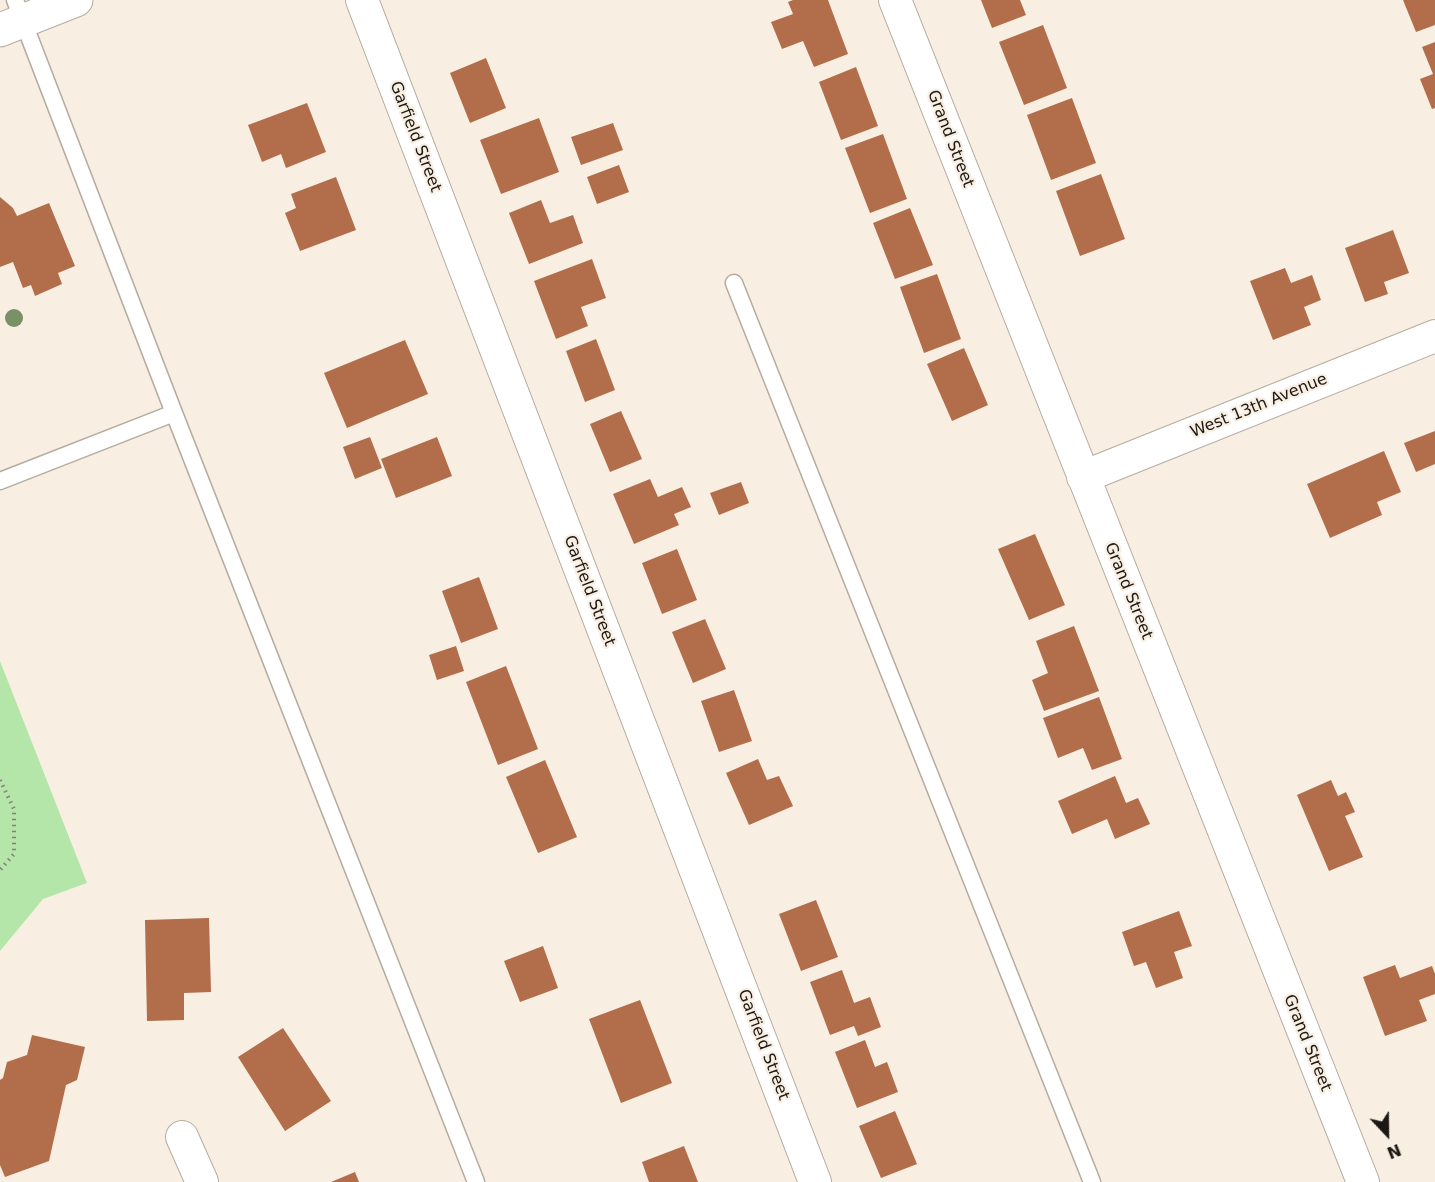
<!DOCTYPE html>
<style>
body{margin:0}
#map{position:relative;width:1435px;height:1182px;overflow:hidden;background:#f8eee2;font-family:"DejaVu Sans",sans-serif}
canvas{display:block}
.north{position:absolute;left:1357px;top:1104px;width:60px;height:60px;-webkit-text-stroke:4px #f8eee2;paint-order:stroke;rotate:158deg;font-size:16px;font-weight:700;line-height:24px;text-align:center;color:#1c1814}
.north::after{content:'';display:block;margin:auto;width:21px;height:27px;background:#1c1814;clip-path:polygon(50% 0,100% 100%,50% 72%,0 100%)}
</style>
<div id="map">
<canvas width="1435" height="1182"></canvas>
<div class="north">N</div>
</div>
<script>
const ctx = document.querySelector('canvas').getContext('2d');
ctx.lineJoin = 'round';
function fillPath(path, color) { ctx.fillStyle = color; ctx.fill(path, 'evenodd'); }
const poly = rows => new Path2D(rows.map(r => 'M' + r).join(''));
function strokePath(path, color, width, dash) { ctx.strokeStyle = color; ctx.lineWidth = width; ctx.lineCap = dash ? 'butt' : 'round'; ctx.setLineDash(dash || []); ctx.stroke(path); }
function drawText(font, color, halo, rows, align = 'center') {
  ctx.font = font + ' "DejaVu Sans",sans-serif'; ctx.lineWidth = 4.5; ctx.setLineDash([]); ctx.textBaseline = 'middle'; ctx.strokeStyle = halo; ctx.fillStyle = color; for (const [text, x, y, turn = 0] of rows) {
    ctx.save(); ctx.translate(x, y); ctx.rotate((+turn || 0) * Math.PI / 180); ctx.textAlign = isNaN(turn) ? turn : align; if (halo) ctx.strokeText(text, 0, 0); ctx.fillText(text, 0, 0); ctx.restore();
  }
}
const green = poly([
 [0,661,87,883,43,899,0,951]
]);
const building = poly([
 [793,0,828,0,848,54,814,67,803,41,782,49,771,22,793,14,788,2],
 [981,0,1020,0,1026,15,992,28],
 [1403,0,1435,0,1435,25,1416,32],
 [1043,25,1067,88,1024,105,999,42],
 [1435,42,1435,108,1432,109,1420,79,1433,74,1422,47],
 [486,58,506,108,470,123,450,73],
 [856,67,878,126,841,140,819,82],
 [1072,98,1096,163,1051,180,1027,115],
 [307,103,326,152,286,168,281,154,262,162,248,125],
 [539,118,559,172,501,194,480,140],
 [613,123,623,150,581,165,571,137],
 [883,134,907,199,870,213,845,148],
 [619,165,629,192,597,204,587,177],
 [1101,174,1125,239,1080,256,1056,191],
 [336,177,356,230,300,251,285,213,296,208,291,194],
 [0,197,13,208,17,216,49,203,75,266,58,273,62,284,35,296,31,285,23,288,13,262,0,267],
 [541,200,550,223,573,215,583,243,529,264,509,213],
 [910,208,933,265,895,279,873,223],
 [1393,230,1409,273,1384,282,1388,294,1365,302,1345,248],
 [592,259,606,298,581,307,588,326,556,339,534,281],
 [1285,268,1291,283,1312,275,1321,300,1304,307,1311,325,1273,340,1250,281],
 [937,274,961,339,924,353,900,287],
 [596,339,615,390,585,402,566,351],
 [405,340,428,394,347,428,324,373],
 [964,348,988,405,952,421,927,364],
 [621,411,642,459,610,472,590,424],
 [1435,431,1435,464,1416,472,1404,443],
 [370,437,382,468,355,479,343,447],
 [437,437,452,476,396,498,381,459],
 [1384,451,1401,492,1377,502,1382,515,1330,538,1307,484],
 [650,479,658,497,682,487,691,507,674,514,679,525,634,544,613,494],
 [741,482,749,503,719,515,710,493],
 [1035,534,1065,605,1029,620,998,549],
 [677,549,697,600,662,614,642,563],
 [479,577,498,629,461,643,442,591],
 [705,619,726,669,693,683,672,632],
 [1074,626,1099,691,1044,711,1032,680,1048,673,1036,641],
 [456,646,464,671,437,680,429,655],
 [506,666,538,749,498,765,466,682],
 [734,690,752,741,719,752,701,701],
 [1099,697,1122,759,1092,770,1083,748,1058,758,1043,718],
 [758,759,767,780,779,776,793,806,749,825,726,773],
 [545,760,577,837,538,853,506,777],
 [1115,776,1126,803,1138,798,1150,824,1115,839,1107,819,1072,834,1058,801],
 [1331,780,1338,796,1346,792,1355,812,1345,816,1363,857,1329,871,1297,795],
 [816,900,838,957,801,971,779,914],
 [1179,911,1192,946,1174,952,1183,978,1156,988,1146,962,1134,966,1122,932],
 [209,918,211,992,184,993,184,1020,147,1021,145,920],
 [543,946,558,988,520,1002,504,961],
 [1395,965,1400,978,1432,966,1435,974,1435,994,1419,1000,1427,1021,1385,1036,1363,977],
 [842,970,854,1003,870,997,881,1027,858,1036,854,1026,830,1035,810,982],
 [640,1000,672,1083,621,1103,589,1019],
 [283,1028,331,1101,285,1131,238,1057],
 [32,1035,85,1047,77,1080,66,1085,49,1161,5,1177,0,1165,0,1080,3,1078,7,1062,27,1055],
 [865,1040,875,1067,887,1062,898,1092,857,1108,835,1052],
 [895,1111,917,1164,881,1178,859,1126],
 [684,1146,698,1182,649,1182,642,1162],
 [355,1172,359,1182,331,1182]
]);
const path = poly([
 [0,780,14,809,14,854,0,870]
]);
const service = poly([
 [15,0,174,413,476,1182],
 [734,283,1092,1182],
 [0,481,174,413]
]);
const minor = poly([
 [362,0,815,1182],
 [895,0,1363,1182],
 [1083,477,1435,336],
 [182,1137,202,1182]
]);
const secondary = poly([
 [0,30,76,0]
]);
const trees = [
 [14,318]
];
const streetNames = [
 ["Garfield Street",415,137,69],
 ["Grand Street",950,139,69],
 ["West 13th Avenue",1259,406,-22],
 ["Garfield Street",589,591,69],
 ["Grand Street",1128,591,68],
 ["Grand Street",1307,1043,68],
 ["Garfield Street",763,1045,69]
];
fillPath(green, '#b5e6a9');
fillPath(building, '#b26d4a');
strokePath(service, '#b5aca0', 19);
strokePath(minor, '#b5aca0', 34);
strokePath(secondary, '#b5aca0', 35);
strokePath(path, '#867f77', 4, [1.5, 4.5]);
strokePath(service, '#fff', 16);
strokePath(minor, '#fff', 32);
strokePath(secondary, '#fff', 33);
ctx.fillStyle = '#7a9067';
for (const [x, y] of trees) { ctx.beginPath(); ctx.arc(x, y, 9, 0, 2 * Math.PI); ctx.fill(); }
drawText('16px', '#1c1814', '#f8eee2', streetNames);
</script>
